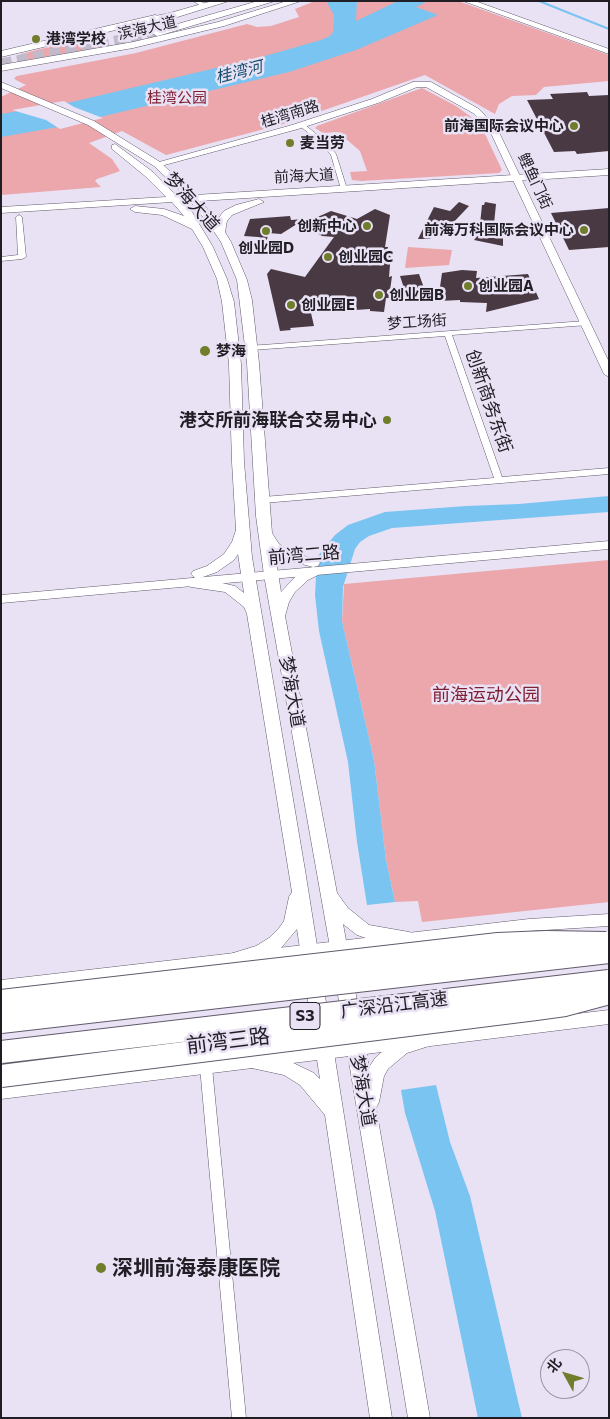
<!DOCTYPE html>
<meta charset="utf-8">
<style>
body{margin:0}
#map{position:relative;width:610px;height:1419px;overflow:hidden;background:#e9e1f4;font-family:Commissioner,"Noto Sans SC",sans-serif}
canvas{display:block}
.frame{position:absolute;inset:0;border:2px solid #201d24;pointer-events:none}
.north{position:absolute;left:540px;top:1349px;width:50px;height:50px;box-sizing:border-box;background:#e9e1f4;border:1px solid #9993a1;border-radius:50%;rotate:309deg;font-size:14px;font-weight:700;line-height:20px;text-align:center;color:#201d24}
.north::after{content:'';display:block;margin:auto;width:18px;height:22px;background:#707d2b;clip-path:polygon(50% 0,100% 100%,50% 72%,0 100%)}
</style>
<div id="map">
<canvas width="610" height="1419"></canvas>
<div class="frame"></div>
<div class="north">北</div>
</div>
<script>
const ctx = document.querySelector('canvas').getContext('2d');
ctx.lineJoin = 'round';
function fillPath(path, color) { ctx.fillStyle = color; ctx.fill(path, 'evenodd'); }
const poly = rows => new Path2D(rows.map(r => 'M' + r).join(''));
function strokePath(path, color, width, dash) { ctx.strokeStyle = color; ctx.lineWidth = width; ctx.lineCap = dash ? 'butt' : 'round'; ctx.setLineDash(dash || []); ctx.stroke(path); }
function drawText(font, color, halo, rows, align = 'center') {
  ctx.font = font + ' Commissioner,"Noto Sans SC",sans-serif'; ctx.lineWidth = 5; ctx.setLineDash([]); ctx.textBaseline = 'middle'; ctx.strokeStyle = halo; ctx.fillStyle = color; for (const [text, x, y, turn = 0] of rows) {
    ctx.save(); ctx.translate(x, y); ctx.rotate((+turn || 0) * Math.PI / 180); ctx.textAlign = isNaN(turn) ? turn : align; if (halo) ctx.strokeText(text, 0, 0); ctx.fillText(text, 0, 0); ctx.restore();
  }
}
const green = poly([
 [315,1,458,1,609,55,609,81,544,87,536,95,512,96,499,104,495,114,425,75,287,123,166,155,122,131,89,143,112,159,120,171,97,179,95,181,101,187,1,195,1,97,26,85,16,80,14,78,17,76,136,53,247,24,257,27,271,26,299,17,295,9],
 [104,33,89,44,105,46,130,43,26,60,17,57,21,54],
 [422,88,456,106,474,119,486,136,502,170,499,173,361,181,352,180,350,172,367,171,360,151,338,132,323,133,315,128,317,126],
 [408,247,452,250,449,265,405,268],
 [609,560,609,902,422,922,418,901,395,902,386,860,374,760,342,621,344,584]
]);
const water = poly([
 [332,1,357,1,356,21,398,1,428,1,416,7,438,15,356,50,289,72,58,127,1,137,1,114,72,102,258,58,321,40,330,36,333,32,334,15,327,3],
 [609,496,609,512,392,528,369,536,360,542,355,549,343,587,342,621,374,760,386,860,395,902,367,905,357,842,348,762,319,631,315,595,317,557,335,535,348,525,385,512,466,506,519,504],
 [436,1085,450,1142,470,1196,522,1418,478,1418,435,1211,405,1113,401,1090]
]);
const pier = poly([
 [64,101,74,107,103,118,60,129,46,120,12,110]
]);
const stream = poly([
 [539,1,609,29]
]);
const building = poly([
 [587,92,589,96,609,95,609,151,577,154,575,151,554,152,527,100,553,99,550,94],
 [459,202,469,206,451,225,439,222,430,239,418,239,434,207,450,211],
 [485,202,496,204,493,234,503,236,503,246,474,240,479,234,482,205,484,205],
 [609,208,609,247,569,250,551,213],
 [375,209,390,215,385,247,388,247,387,253,391,253,389,277,392,276,389,298,386,298,384,312,370,311,370,309,311,313,314,326,290,328,291,330,280,331,267,274,271,269,305,277,334,237,322,236,302,224,331,211,357,219],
 [290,216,291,220,305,219,281,234,268,233,267,240,258,237,244,236,250,219],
 [462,270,477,271,476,278,528,274,539,299,486,312,487,303,460,302,460,300,438,301,442,273],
 [419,274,429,302,413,303,411,296,407,297,400,276]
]);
const highwayTunnel = poly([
 [1,64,157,33]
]);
const street = poly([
 [193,1,200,1,206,5,201,6,193,1],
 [300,124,304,124,327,143,336,154,347,189,346,190,341,189,331,155,323,145,300,126,300,124],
 [19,215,22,217,26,257,22,259,1,261,1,257,18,255,16,217,19,215],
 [585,321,588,321,588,325,452,335,502,477,609,468,609,474,263,503,259,500,263,497,494,478,445,336,252,350,249,350,249,346,585,321],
 [206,1062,210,1063,212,1067,246,1418,232,1418,200,1067,202,1063,206,1062]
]);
const secondary = poly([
 [463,1,475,1,609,49,609,54,463,1],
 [413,82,431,82,479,109,497,128,609,362,609,377,604,374,489,129,473,113,426,87,417,87,378,103,298,129,157,167,152,164,292,125,372,99,413,82],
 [609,541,609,549,1,603,1,595,609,541],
 [609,914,609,926,529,931,1,994,1,980,529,919,609,914],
 [609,1010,609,1024,1,1099,1,1083,609,1010]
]);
const primary = poly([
 [287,1,301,1,224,26,133,48,1,71,1,65,133,42,218,22,287,1],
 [155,15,158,16,158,20,1,57,1,51,155,15],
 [1,82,94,121,160,162,195,195,609,169,609,175,200,201,217,220,224,211,236,205,259,199,264,202,232,215,227,221,225,232,231,242,247,280,252,300,259,363,272,533,279,544,290,552,318,560,320,563,318,566,313,567,318,569,320,572,318,575,308,580,295,592,289,602,285,616,337,893,348,908,369,925,409,932,415,934,418,939,415,944,409,946,378,942,357,935,343,924,369,1067,376,1057,395,1041,423,1032,429,1034,432,1040,429,1046,407,1053,388,1069,384,1076,379,1102,376,1108,430,1418,408,1418,330,947,264,575,256,516,247,363,237,280,221,242,209,224,190,201,183,202,192,212,213,247,227,279,234,302,241,364,244,462,252,557,305,870,392,1418,370,1418,325,1115,300,1085,284,1075,247,1067,244,1061,247,1055,253,1053,287,1060,314,1073,320,1079,297,929,281,948,267,957,236,966,230,964,227,959,230,954,256,946,269,938,279,928,284,921,289,897,292,892,247,614,244,607,225,592,191,587,186,585,184,582,186,579,195,578,191,574,193,571,207,566,224,554,232,542,236,530,232,462,229,364,222,302,217,279,203,247,192,229,162,215,135,212,130,209,135,206,164,209,184,216,172,202,1,213,1,207,166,197,145,176,112,149,112,145,115,144,153,172,177,196,185,195,154,166,88,125,1,88,1,82],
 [238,554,244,593,235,586,200,578,217,572,234,560,238,554],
 [275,554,280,558,313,567,298,574,281,592,275,554]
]);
const highway = poly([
 [212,1,229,1,171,19,140,25,135,22,136,20,170,13,212,1],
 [258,1,275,1,161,35,157,36,152,33,153,31,258,1]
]);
const highwayBridge = poly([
 [1,1001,498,944,546,942,606,943],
 [1,1022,609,952],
 [1,1052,609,981],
 [1,1076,536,1009,565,1005,609,993]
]);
const markers = [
 [36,39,5,"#707d2b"],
 [574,126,5,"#707d2b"],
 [290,143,5,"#707d2b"],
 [367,226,5,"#707d2b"],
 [584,230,5,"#707d2b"],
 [266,231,5,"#707d2b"],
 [328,257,5,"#707d2b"],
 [468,286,5,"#707d2b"],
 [379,295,5,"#707d2b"],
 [291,305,5,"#707d2b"],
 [205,351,6,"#707d2b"],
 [387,420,5,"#707d2b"],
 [101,1268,6,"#707d2b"]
];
const farStreetnames = [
 ["滨海大道",147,28,-13],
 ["桂湾南路",290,114,-17],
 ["前海大道",304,176,-3],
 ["鲤鱼门街",535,181,65],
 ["梦工场街",417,322,-4]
];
const farPoinames = [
 ["港湾学校",46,39],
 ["前海国际会议中心",564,126,"right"],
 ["麦当劳",300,143],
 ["创新中心",357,226,"right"],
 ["前海万科国际会议中心",574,230,"right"],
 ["创业园D",266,248,"center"],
 ["创业园C",338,257],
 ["创业园A",478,286],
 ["创业园B",389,295],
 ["创业园E",301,305],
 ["梦海",216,351]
];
const farParknames = [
 ["桂湾公园",177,98]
];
const farWaternames = [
 ["桂湾河",239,72,-14]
];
const shields = [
 [305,1016,30]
];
const shieldNames = [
 ["S3",305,1016]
];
const streetNames = [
 ["梦海大道",192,202,48],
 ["创新商务东街",489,401,71],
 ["前湾二路",304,555,-5],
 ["梦海大道",292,692,80],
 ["广深沿江高速",394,1005,-7],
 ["梦海大道",363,1091,80]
];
const poiNames = [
 ["港交所前海联合交易中心",377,420]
];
const parkNames = [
 ["前海运动公园",486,695]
];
const nearStreetnames = [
 ["前湾三路",228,1041,-7]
];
const nearPoinames = [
 ["深圳前海泰康医院",112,1268]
];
fillPath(green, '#eba7ab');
fillPath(water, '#7ac4f2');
fillPath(pier, '#e9e1f4');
strokePath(stream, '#7ac4f2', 2);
fillPath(building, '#483943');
strokePath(highwayTunnel, '#c1baca', 11, [11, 5.5]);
strokePath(street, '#615a6a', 1);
strokePath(secondary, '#615a6a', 1);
strokePath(primary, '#615a6a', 1);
strokePath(highway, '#615a6a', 1);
fillPath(street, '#fff');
fillPath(secondary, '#fff');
fillPath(primary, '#fff');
fillPath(highway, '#fff');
strokePath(highwayBridge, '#615a6a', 24, []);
strokePath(highwayBridge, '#fff', 22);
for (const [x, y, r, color] of markers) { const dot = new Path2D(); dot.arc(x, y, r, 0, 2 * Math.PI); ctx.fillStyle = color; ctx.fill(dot); strokePath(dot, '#e9e1f4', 2); }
drawText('15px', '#201d24', '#e9e1f4', farStreetnames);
drawText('bold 15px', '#201d24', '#e9e1f4', farPoinames, 'left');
drawText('15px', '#802032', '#e9e1f4', farParknames);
drawText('italic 16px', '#154f6e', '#e9e1f4', farWaternames);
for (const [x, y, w] of shields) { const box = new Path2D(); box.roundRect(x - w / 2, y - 13.5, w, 27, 4); ctx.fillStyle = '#e9e1f4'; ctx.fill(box); strokePath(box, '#201d24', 1); }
drawText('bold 16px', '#201d24', null, shieldNames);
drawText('18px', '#201d24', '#e9e1f4', streetNames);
drawText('bold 18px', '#201d24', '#e9e1f4', poiNames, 'right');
drawText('18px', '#802032', '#e9e1f4', parkNames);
drawText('21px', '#201d24', '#e9e1f4', nearStreetnames);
drawText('bold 21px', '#201d24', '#e9e1f4', nearPoinames, 'left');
</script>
